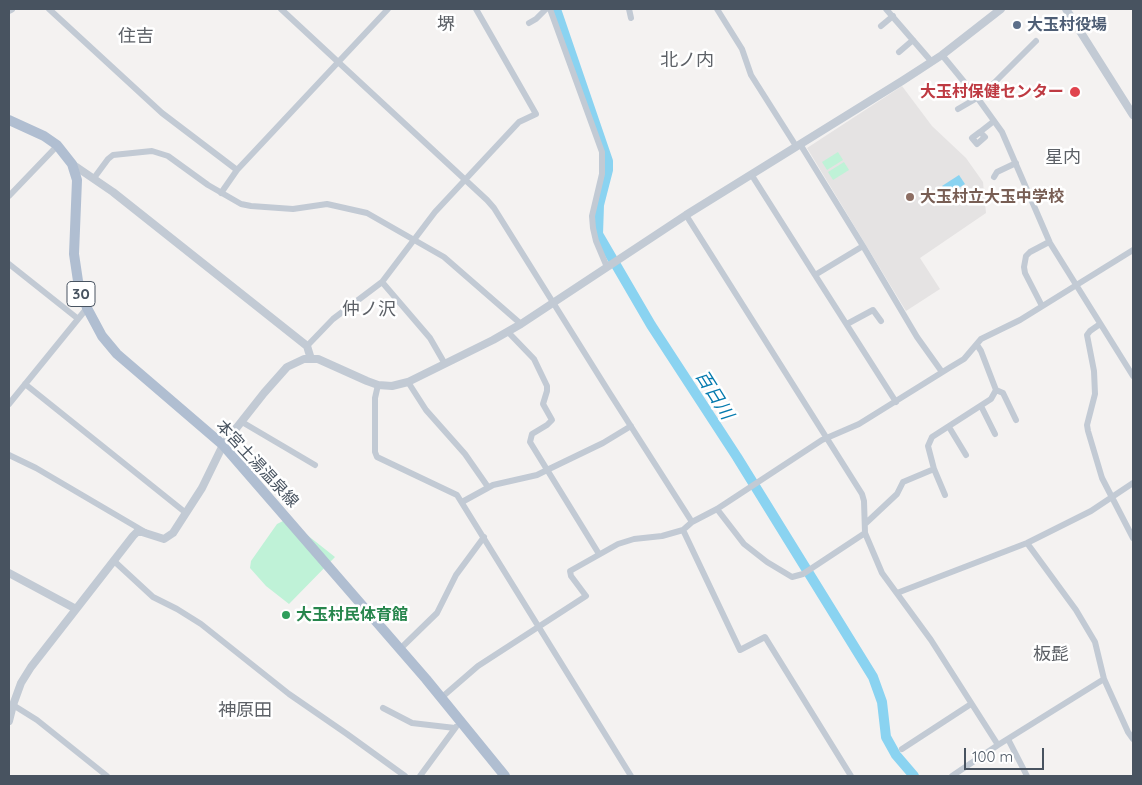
<!DOCTYPE html>
<meta charset="utf-8">
<style>
body{margin:0}
#map{position:relative;width:1142px;height:785px;overflow:hidden;background:#f4f2f1;font-family:Quicksand,sans-serif}
canvas{display:block}
.frame{position:absolute;inset:0;border:10px solid #485360;pointer-events:none}
.scale{position:absolute;left:964px;top:748px;width:80px;height:22px;box-sizing:border-box;border:2px solid #485360;border-top:0;padding-left:6px;font-size:15px;line-height:18px;white-space:nowrap;color:#485360;-webkit-text-stroke:4px #fff;paint-order:stroke}
</style>
<div id="map">
<canvas width="1142" height="785"></canvas>
<div class="frame"></div>
<div class="scale">100 m</div>
</div>
<script>
const ctx = document.querySelector('canvas').getContext('2d');
ctx.lineJoin = 'round';
function fillPath(path, color) { ctx.fillStyle = color; ctx.fill(path, 'evenodd'); }
const poly = rows => new Path2D(rows.map(r => 'M' + r).join(''));
function strokePath(path, color, width, dash) { ctx.strokeStyle = color; ctx.lineWidth = width; ctx.lineCap = dash ? 'butt' : 'round'; ctx.setLineDash(dash || []); ctx.stroke(path); }
function drawText(font, color, halo, rows, align = 'center') {
  ctx.font = font + ' Quicksand,"Noto Sans JP",sans-serif'; ctx.lineWidth = 5; ctx.setLineDash([]); ctx.textBaseline = 'middle'; ctx.strokeStyle = halo; ctx.fillStyle = color; for (const [text, x, y, turn = 0] of rows) {
    ctx.save(); ctx.translate(x, y); ctx.rotate((+turn || 0) * Math.PI / 180); ctx.textAlign = isNaN(turn) ? turn : align; if (halo) ctx.strokeText(text, 0, 0); ctx.fillText(text, 0, 0); ctx.restore();
  }
}
const education = poly([
 [902,86,932,126,966,158,983,182,986,213,920,258,940,289,906,311,807,148]
]);
const green = poly([
 [838,152,843,160,827,170,822,162],
 [844,162,849,170,833,180,828,172],
 [287,519,335,557,289,604,266,586,250,568,251,561,277,524]
]);
const water = poly([
 [959,175,965,184,948,195,942,186]
]);
const river = poly([
 [556,9,608,161,608,170,599,205,598,234,651,325,737,457,873,677,882,702,886,737,896,755,914,776]
]);
const minor = poly([
 [49,9,162,113,237,170],
 [281,9,487,200,494,208,609,392,692,522],
 [550,9,602,152,602,174,592,216,593,228,596,241,607,267],
 [629,9,631,18],
 [717,9,742,49,751,75,796,146],
 [886,9,931,61],
 [529,23,536,19,546,9],
 [881,26,893,16],
 [899,52,913,40],
 [942,55,979,100,1002,132,1050,243,1133,376],
 [978,99,1036,41],
 [958,109,977,98],
 [980,132,985,137,977,144,972,138,980,132,994,121],
 [800,144,863,246,917,337,942,372],
 [751,174,815,275,863,246],
 [994,177,997,172,1016,163],
 [94,178,108,159,113,155,152,151,168,156,208,185,241,204,251,206,293,209,327,204,367,213,444,257,521,324],
 [221,193,237,170,388,9],
 [9,196,57,146],
 [686,215,862,494,864,501,865,533,882,573,931,640,998,745],
 [9,264,77,318],
 [815,275,896,402],
 [382,282,430,338,445,364],
 [1042,306,1025,273,1024,267,1026,256,1030,252,1049,242],
 [847,324,873,310,881,321],
 [1100,324,1090,331,1087,335,1094,371,1095,394,1087,425,1088,431,1102,478,1133,538],
 [508,332,534,359,547,386,547,391,543,404,552,420,547,425,532,434,530,442,599,554],
 [307,346,333,319,382,282,435,212,519,122,536,114,476,9],
 [408,382,426,410,465,454,488,487],
 [25,384,186,513],
 [378,385,375,398,375,452,377,457,457,495,631,776],
 [996,390,1003,393,1016,420],
 [9,404,87,308],
 [981,406,995,434],
 [242,422,315,465],
 [949,427,966,455],
 [9,455,36,468,145,532],
 [934,469,945,495],
 [462,502,493,485,537,475,547,470,603,443,631,426],
 [717,509,744,544,767,562,792,577,803,574,865,533],
 [865,524,897,494,903,482,934,469,928,446,932,437,991,399,996,390,981,351,977,345],
 [683,530,740,650,765,637,851,776],
 [1027,543,1076,610,1095,642,1104,679,1128,732,1133,739],
 [114,561,153,597,177,609,201,624,289,694,347,734,405,776],
 [897,593,1027,543,1091,511,1133,483],
 [400,649,437,613,456,575,484,537],
 [441,698,478,666,586,596,571,576,570,571,618,544,634,539,662,536,683,530,692,522,717,509,822,440,859,424,949,368,964,359,981,339,1020,320,1133,250],
 [13,705,37,720,107,776],
 [383,708,412,723,455,728],
 [1008,739,1027,776],
 [902,749,971,704],
 [420,776,456,727],
 [952,776,998,745,1104,679]
]);
const tertiary = poly([
 [1066,9,1133,115],
 [9,10,11,9],
 [72,164,113,192,307,346,311,359],
 [9,573,76,609],
 [9,721,13,705,21,683,31,667,133,536,137,532,142,532,164,539,173,533,202,488,223,445,264,393,287,367,304,359,318,359,367,381,378,385,392,386,408,382,493,340,521,324,686,215,902,81,942,55,1001,9]
]);
const primary = poly([
 [9,120,44,136,57,145,72,164,77,180,74,254,78,281,87,308,102,336,117,354,223,445,426,679,505,776]
]);
const markers = [
 [1017,25,5,"#5c6f8a"],
 [1075,92,6,"#e0444e"],
 [910,197,5,"#8d6e63"],
 [286,615,5,"#2e9e5b"]
];
const shields = [
 [81,294,28]
];
const shieldNames = [
 ["30",81,294]
];
const serviceNames = [
 ["大玉村役場",1027,25]
];
const healthNames = [
 ["大玉村保健センター",1064,92]
];
const educationNames = [
 ["大玉村立大玉中学校",920,197]
];
const streetNames = [
 ["本宮土湯温泉線",257,464,47]
];
const leisureNames = [
 ["大玉村民体育館",296,615]
];
const neighbourhoodNames = [
 ["堺",446,25],
 ["住吉",136,37],
 ["北ノ内",687,61],
 ["星内",1063,158],
 ["仲ノ沢",369,310],
 ["板髭",1051,655],
 ["神原田",245,711]
];
const waterNames = [
 ["百日川",714,395,58]
];
fillPath(education, '#e5e3e3');
fillPath(green, '#bff2d7');
fillPath(water, '#8ad3f1');
strokePath(river, '#8ad3f1', 10);
strokePath(minor, '#c2cad4', 6);
strokePath(tertiary, '#c2cad4', 8);
strokePath(primary, '#b0bed1', 10);
for (const [x, y, r, color] of markers) { const dot = new Path2D(); dot.arc(x, y, r, 0, 2 * Math.PI); ctx.fillStyle = color; ctx.fill(dot); strokePath(dot, '#fff', 2); }
for (const [x, y, w] of shields) { const box = new Path2D(); box.roundRect(x - w / 2, y - 12.5, w, 25, 4); ctx.fillStyle = '#fff'; ctx.fill(box); strokePath(box, '#485360', 1); }
drawText('bold 15px', '#485360', null, shieldNames);
drawText('bold 16px', '#4e5e75', '#fff', serviceNames, 'left');
drawText('bold 16px', '#be3a42', '#fff', healthNames, 'right');
drawText('bold 16px', '#785e54', '#fff', educationNames, 'left');
drawText('16px', '#485360', '#fff', streetNames);
drawText('bold 16px', '#27864d', '#fff', leisureNames, 'left');
drawText('18px', '#5d6167', '#fff', neighbourhoodNames);
drawText('italic 18px', '#067baf', '#fff', waterNames);
</script>
